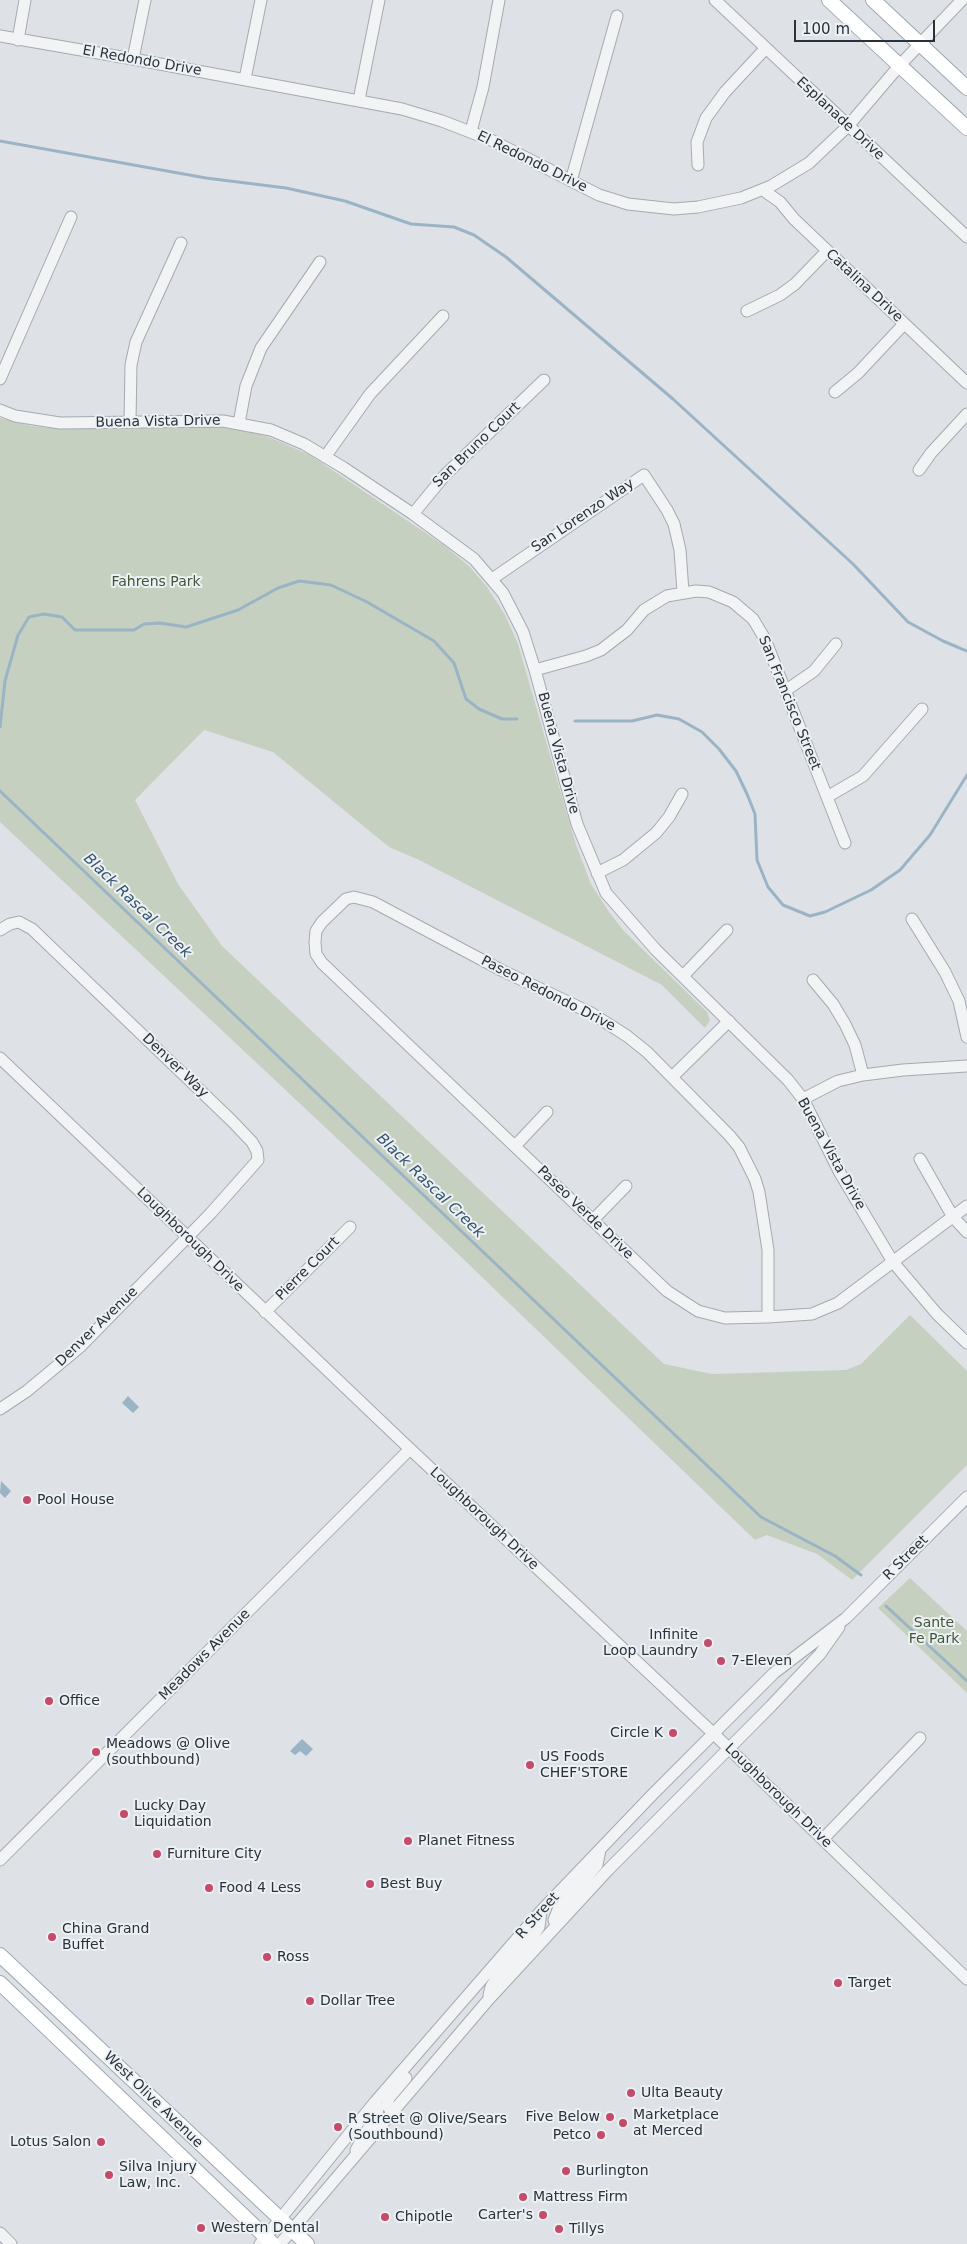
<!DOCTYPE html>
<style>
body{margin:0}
#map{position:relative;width:967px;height:2244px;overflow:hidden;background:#dee2e7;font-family:"DejaVu Sans",sans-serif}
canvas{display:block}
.scale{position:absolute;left:794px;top:20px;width:141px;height:22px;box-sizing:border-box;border:2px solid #28323c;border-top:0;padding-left:6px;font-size:15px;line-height:18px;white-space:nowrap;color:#28323c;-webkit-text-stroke:4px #edf1f4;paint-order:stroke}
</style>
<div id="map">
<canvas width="967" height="2244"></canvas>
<div class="scale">100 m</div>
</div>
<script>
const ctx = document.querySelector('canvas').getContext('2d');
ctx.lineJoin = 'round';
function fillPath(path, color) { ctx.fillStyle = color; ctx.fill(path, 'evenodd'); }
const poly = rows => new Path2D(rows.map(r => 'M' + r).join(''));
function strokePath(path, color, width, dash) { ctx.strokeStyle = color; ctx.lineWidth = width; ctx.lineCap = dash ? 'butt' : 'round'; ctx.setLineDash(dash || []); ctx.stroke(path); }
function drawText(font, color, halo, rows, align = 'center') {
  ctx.font = font + ' "DejaVu Sans",sans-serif'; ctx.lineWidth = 4; ctx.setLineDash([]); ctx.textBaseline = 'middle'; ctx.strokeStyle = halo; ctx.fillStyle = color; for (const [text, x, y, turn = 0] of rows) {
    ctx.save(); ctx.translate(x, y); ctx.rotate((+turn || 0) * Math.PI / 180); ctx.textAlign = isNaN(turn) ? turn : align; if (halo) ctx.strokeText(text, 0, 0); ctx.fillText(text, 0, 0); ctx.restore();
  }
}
const green = poly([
 [0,418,31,426,59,429,210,427,240,429,269,437,310,455,445,546,470,567,487,587,505,615,518,644,576,845,591,884,609,912,624,931,707,1012,710,1020,705,1028,662,985,417,859,389,847,273,752,204,730,135,800,178,884,222,946,664,1364,712,1374,846,1370,861,1364,910,1315,967,1371,967,1465,852,1580,817,1554,767,1535,755,1540,376,1175,0,822],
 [910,1578,967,1631,967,1693,878,1608]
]);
const water = poly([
 [128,1396,139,1407,133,1413,122,1403],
 [1,1481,11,1491,5,1498,0,1493],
 [302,1739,313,1749,306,1756,300,1751,295,1755,290,1751]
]);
const stream = poly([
 [0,141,206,178,286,188,345,201,411,224,454,227,474,235,506,257,673,399,853,564,908,622,943,641,967,651],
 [575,721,632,721,657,715,679,719,702,732,719,749,736,771,747,794,755,814,757,860,768,887,783,905,810,916,825,912,871,890,900,870,930,835,967,775],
 [0,727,5,681,18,635,29,617,44,614,62,617,75,630,134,630,144,624,160,623,186,627,238,610,278,588,299,581,331,585,367,602,434,641,454,663,466,699,479,709,502,719,517,719],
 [0,791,761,1517,835,1556,861,1575],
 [886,1606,967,1681]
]);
const minor = poly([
 [715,0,967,237],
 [0,36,133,59,402,109,442,121,491,140,599,195,628,204,674,209,698,207,741,198,771,186,809,163,848,126,900,65,962,0],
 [18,40,25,0],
 [133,59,145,0],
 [245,79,261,0],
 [359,100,379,0],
 [471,131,483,87,499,0],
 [698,165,697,142,706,118,725,92,765,49],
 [571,181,617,16],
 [763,190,780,202,794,219,967,383],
 [747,311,780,295,795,284,827,251],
 [0,379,71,217],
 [835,392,858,373,904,324],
 [0,410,15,416,60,423,223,421,271,430,304,444,344,468,413,514,474,559,503,593,523,632,535,670,577,824,606,893,656,950,788,1080,803,1099,840,1173,893,1262,937,1314,967,1343],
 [130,422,131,365,136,342,181,243],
 [239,423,246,386,261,348,320,262],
 [325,457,370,394,443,316],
 [919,470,931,453,967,414],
 [413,514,445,475,544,380],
 [492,579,644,475,667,510,674,524,680,550,683,592],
 [535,670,586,656,601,650,627,630,644,610,667,596,696,591,709,592,733,602,753,619,765,639,845,843],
 [785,691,814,671,836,644],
 [827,797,863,776,922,709],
 [597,873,623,860,656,833,669,817,682,794],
 [912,919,945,972,959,1001,967,1037],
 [0,930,10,924,19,922,32,929,232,1121,252,1142,257,1151,258,1160,211,1213,81,1346,27,1391,0,1409],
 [683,976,727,930],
 [813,980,833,1004,845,1024,855,1045,863,1075],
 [0,1058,410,1449,714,1734,967,1979],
 [672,1077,729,1021],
 [803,1099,838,1081,863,1075,903,1070,967,1066],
 [515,1146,547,1112],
 [920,1159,953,1217,967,1232],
 [593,1220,626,1186],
 [265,1312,350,1227],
 [768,1317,768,1250,759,1192,755,1179,739,1147,729,1135,647,1052,627,1036,591,1013,501,970,373,902,354,897,346,899,322,922,316,931,315,942,316,954,322,963,667,1291,698,1311,725,1318,768,1317,812,1314,838,1303,967,1206],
 [823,1839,920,1738],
 [0,1860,410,1449],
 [556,1925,554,1920,558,1910,597,1865,600,1850],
 [489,1995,491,1987,496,1979,535,1933,539,1927,541,1911],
 [393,2114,387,2105,389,2098,406,2078],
 [356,2150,376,2115,378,2109,375,2102],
 [0,2233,11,2244],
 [260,2244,375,2102,541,1911,652,1795,774,1673,846,1618,967,1497],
 [280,2244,489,1999,607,1871,771,1706,820,1654,839,1627]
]);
const major = poly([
 [829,0,967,128],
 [873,0,967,88],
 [0,1955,307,2244],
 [0,1983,273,2244]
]);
const markers = [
 [27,1500,5,"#c44b69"],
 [708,1643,5,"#c44b69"],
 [721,1661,5,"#c44b69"],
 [49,1701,5,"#c44b69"],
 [673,1733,5,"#c44b69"],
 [96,1752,5,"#c44b69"],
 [530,1765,5,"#c44b69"],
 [124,1814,5,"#c44b69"],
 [408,1841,5,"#c44b69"],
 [157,1854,5,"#c44b69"],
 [370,1884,5,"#c44b69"],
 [209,1888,5,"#c44b69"],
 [52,1937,5,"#c44b69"],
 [267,1957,5,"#c44b69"],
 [838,1983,5,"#c44b69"],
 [310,2001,5,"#c44b69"],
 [631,2093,5,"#c44b69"],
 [610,2117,5,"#c44b69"],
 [623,2123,5,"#c44b69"],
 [338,2127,5,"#c44b69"],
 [601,2135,5,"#c44b69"],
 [101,2142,5,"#c44b69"],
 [566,2171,5,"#c44b69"],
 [109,2175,5,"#c44b69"],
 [523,2197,5,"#c44b69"],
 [543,2215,5,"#c44b69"],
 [385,2217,5,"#c44b69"],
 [201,2228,5,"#c44b69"],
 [559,2229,5,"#c44b69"]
];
const streetNames = [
 ["El Redondo Drive",142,61,10],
 ["Esplanade Drive",840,119,43],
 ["El Redondo Drive",532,162,26],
 ["Catalina Drive",864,286,43],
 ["Buena Vista Drive",158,422,-1],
 ["San Bruno Court",477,445,-44],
 ["San Lorenzo Way",583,516,-34],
 ["San Francisco Street",789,703,68],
 ["Buena Vista Drive",558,753,75],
 ["Paseo Redondo Drive",548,994,27],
 ["Denver Way",175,1066,44],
 ["Buena Vista Drive",831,1154,61],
 ["Paseo Verde Drive",585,1213,44],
 ["Loughborough Drive",190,1240,44],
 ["Pierre Court",308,1269,-45],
 ["Denver Avenue",97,1327,-44],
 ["Loughborough Drive",484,1519,43],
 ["R Street",906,1558,-45],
 ["Meadows Avenue",205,1655,-45],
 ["Loughborough Drive",778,1796,44],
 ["R Street",538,1916,-48],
 ["West Olive Avenue",153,2100,44]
];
const parkNames = [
 ["Fahrens Park",156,582],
 ["Sante",934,1623],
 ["Fe Park",934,1639]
];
const poiNames = [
 ["Pool House",37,1500],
 ["Infinite",698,1635,"right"],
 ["Loop Laundry",698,1651,"right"],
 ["7-Eleven",731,1661],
 ["Office",59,1701],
 ["Circle K",663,1733,"right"],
 ["Meadows @ Olive",106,1744],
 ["(southbound)",106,1760],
 ["US Foods",540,1757],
 ["CHEF'STORE",540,1773],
 ["Lucky Day",134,1806],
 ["Liquidation",134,1822],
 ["Planet Fitness",418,1841],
 ["Furniture City",167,1854],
 ["Best Buy",380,1884],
 ["Food 4 Less",219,1888],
 ["China Grand",62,1929],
 ["Buffet",62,1945],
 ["Ross",277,1957],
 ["Target",848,1983],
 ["Dollar Tree",320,2001],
 ["Ulta Beauty",641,2093],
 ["Marketplace",633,2115],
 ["at Merced",633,2131],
 ["Five Below",600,2117,"right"],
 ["R Street @ Olive/Sears",348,2119],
 ["(Southbound)",348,2135],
 ["Petco",591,2135,"right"],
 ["Lotus Salon",91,2142,"right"],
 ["Silva Injury",119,2167],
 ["Law, Inc.",119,2183],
 ["Burlington",576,2171],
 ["Mattress Firm",533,2197],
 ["Carter's",533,2215,"right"],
 ["Chipotle",395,2217],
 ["Western Dental",211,2228],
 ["Tillys",569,2229]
];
const waterNames = [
 ["Black Rascal Creek",137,906,44],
 ["Black Rascal Creek",430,1186,44]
];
fillPath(green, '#c6d0c0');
fillPath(water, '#9bb4c5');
strokePath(stream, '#9bb4c5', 3);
strokePath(minor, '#a4aab0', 13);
strokePath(major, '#9ea8b2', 16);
strokePath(minor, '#f1f3f5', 11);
strokePath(major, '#fff', 14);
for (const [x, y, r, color] of markers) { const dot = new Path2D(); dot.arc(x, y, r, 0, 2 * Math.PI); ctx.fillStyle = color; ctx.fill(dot); strokePath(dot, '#edf1f4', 2); }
drawText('14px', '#28323c', '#edf1f4', streetNames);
drawText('14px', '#405737', '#edf1f4', parkNames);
drawText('14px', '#28323c', '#edf1f4', poiNames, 'left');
drawText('italic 15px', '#35546d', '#edf1f4', waterNames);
</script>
